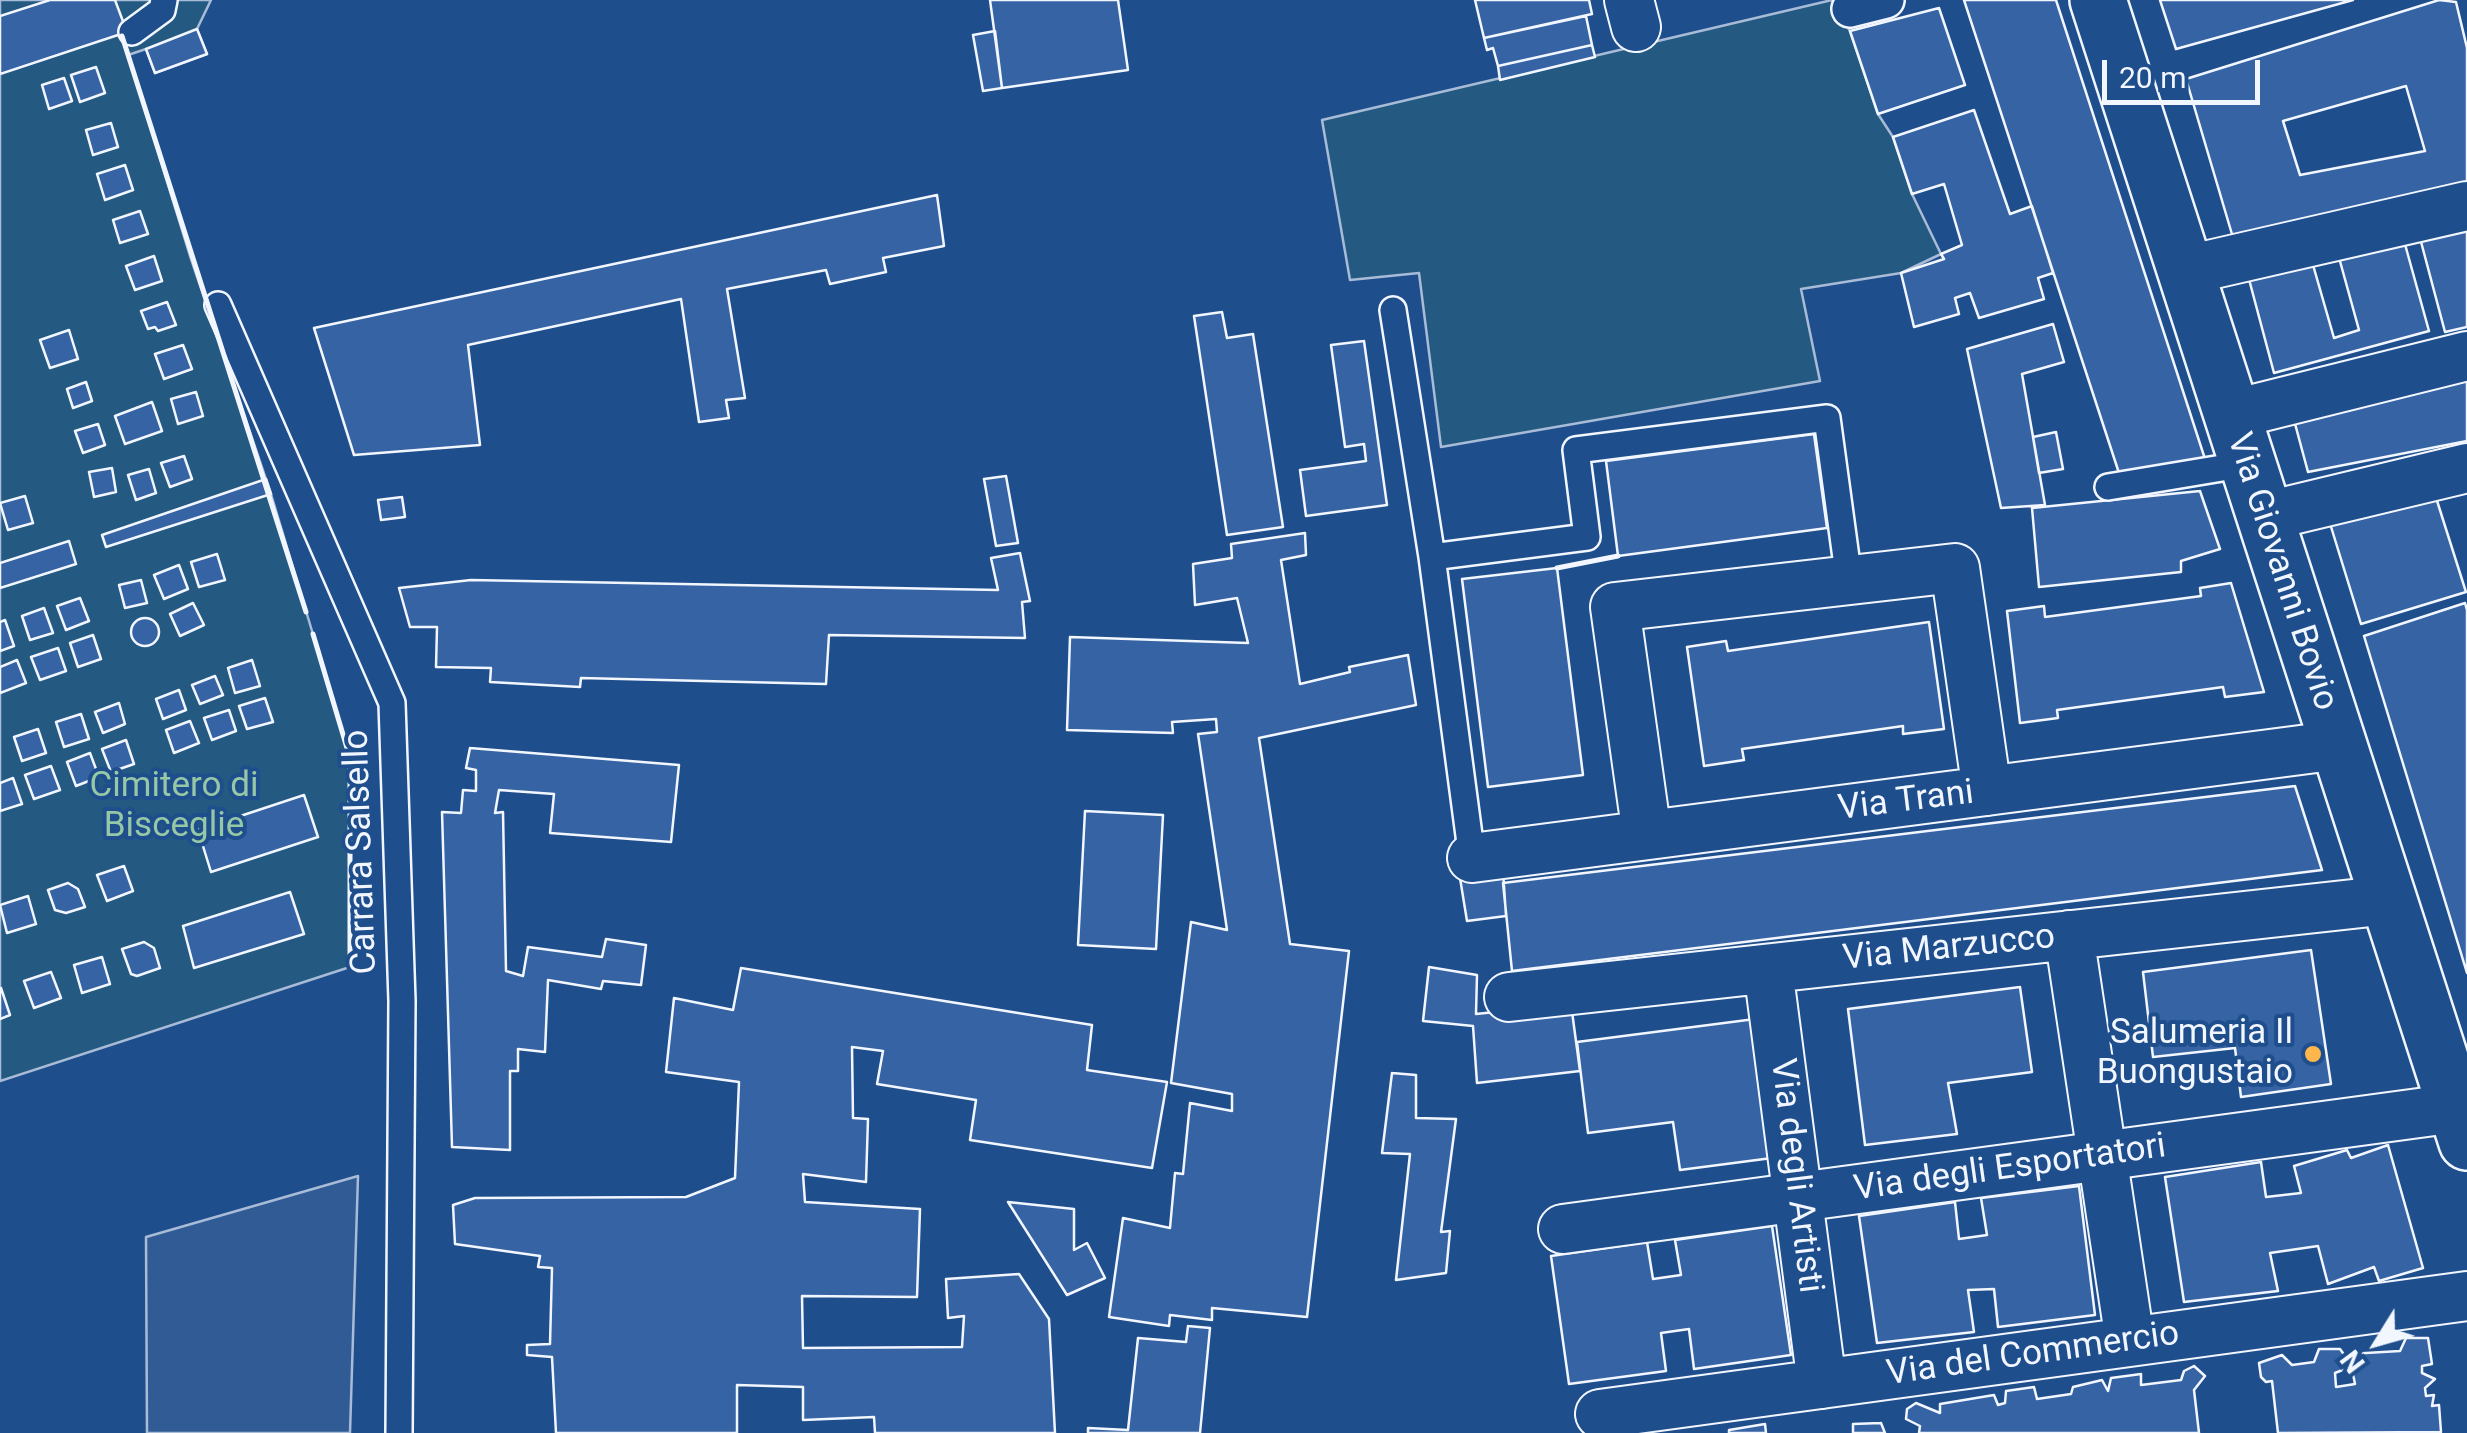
<!DOCTYPE html>
<style>
body{margin:0}
#map{position:relative;width:2467px;height:1433px;overflow:hidden;background:#1f4e8c;font-family:Roboto,sans-serif}
canvas{display:block}
.north{position:absolute;left:2327px;top:1293px;width:100px;height:100px;-webkit-text-stroke:8px #1f4e8c;paint-order:stroke;rotate:233deg;font-size:28px;font-weight:700;line-height:40px;text-align:center;color:#f2f6ff}
.north::after{content:'';display:block;margin:auto;width:35px;height:45px;background:#f2f6ff;clip-path:polygon(50% 0,100% 100%,50% 72%,0 100%)}
.scale{position:absolute;left:2102px;top:60px;width:158px;height:45px;box-sizing:border-box;border:5px solid #f2f6ff;border-top:0;padding-left:12px;font-size:30px;line-height:35px;white-space:nowrap;color:#f2f6ff;-webkit-text-stroke:8px #1f4e8c;paint-order:stroke}
</style>
<div id="map">
<canvas width="2467" height="1433"></canvas>
<div class="north">N</div>
<div class="scale">20 m</div>
</div>
<script>
const ctx = document.querySelector('canvas').getContext('2d');
ctx.lineJoin = 'round';
function fillPath(path, color) { ctx.fillStyle = color; ctx.fill(path, 'evenodd'); }
const poly = rows => new Path2D(rows.map(r => 'M' + r).join(''));
function strokePath(path, color, width, dash) { ctx.strokeStyle = color; ctx.lineWidth = width; ctx.lineCap = dash ? 'butt' : 'round'; ctx.setLineDash(dash || []); ctx.stroke(path); }
function drawText(font, color, halo, rows, align = 'center') {
  ctx.font = font + ' Roboto,sans-serif'; ctx.lineWidth = 8; ctx.setLineDash([]); ctx.textBaseline = 'middle'; ctx.strokeStyle = halo; ctx.fillStyle = color; for (const [text, x, y, turn = 0] of rows) {
    ctx.save(); ctx.translate(x, y); ctx.rotate((+turn || 0) * Math.PI / 180); ctx.textAlign = isNaN(turn) ? turn : align; if (halo) ctx.strokeText(text, 0, 0); ctx.fillText(text, 0, 0); ctx.restore();
  }
}
const green = poly([
 [0,0,211,0,197,29,207,54,155,73,146,49,128,55,190,256,271,494,350,758,350,967,0,1081,0,0],
 [1832,0,1850,31,1878,114,1893,137,1912,194,1941,254,1901,273,1801,289,1820,381,1441,447,1419,273,1350,280,1322,120,1832,0]
]);
const parking = poly([
 [358,1176,350,1433,147,1433,146,1237,358,1176]
]);
const building = poly([
 [50,0,115,0,127,32,0,74,0,16,50,0],
 [990,0,1118,0,1128,70,1002,88,990,0],
 [1475,0,1589,0,1592,14,1484,38,1475,0],
 [1964,0,2056,0,2205,459,2119,473,1964,0],
 [2160,0,2353,0,2176,49,2160,0],
 [2439,0,2456,2,2467,48,2467,189,2234,241,2186,79,2439,0],
 [2406,86,2425,151,2300,175,2283,121,2406,86],
 [1939,8,1965,85,1878,114,1850,31,1939,8],
 [1586,16,1592,45,1498,66,1493,48,1487,50,1484,38,1586,16],
 [197,29,207,54,155,73,146,49,197,29],
 [995,31,1002,88,983,91,973,35,995,31],
 [1592,45,1595,57,1500,80,1498,66,1592,45],
 [96,67,105,93,80,102,71,75,96,67],
 [64,78,72,101,49,109,42,85,64,78],
 [1974,110,2010,214,2032,206,2053,273,2038,278,2044,299,1979,318,1970,293,1955,298,1959,314,1914,327,1901,273,1944,259,1941,254,1962,245,1944,184,1912,194,1893,137,1974,110],
 [111,123,118,147,93,155,86,130,111,123],
 [125,165,133,190,105,200,97,174,125,165],
 [937,195,944,246,883,258,886,272,830,284,826,270,727,289,745,398,726,400,729,418,699,422,681,299,468,345,480,445,354,455,314,328,937,195],
 [140,211,148,234,120,243,113,220,140,211],
 [2467,227,2467,327,2445,332,2420,238,2467,227],
 [2403,237,2429,331,2274,373,2246,268,2309,251,2334,338,2359,330,2338,254,2403,237],
 [154,256,162,281,135,290,126,266,154,256],
 [167,302,176,325,158,331,155,327,148,329,141,311,167,302],
 [1222,312,1227,338,1253,334,1283,527,1227,535,1194,316,1222,312],
 [2053,324,2064,362,2022,374,2045,505,2001,508,1967,349,2053,324],
 [69,330,78,359,50,368,40,340,69,330],
 [1364,341,1387,505,1306,516,1300,470,1366,461,1364,444,1345,447,1331,345,1364,341],
 [183,345,192,369,164,379,155,354,183,345],
 [2467,381,2467,441,2308,472,2294,420,2467,381],
 [86,382,92,401,73,408,67,389,86,382],
 [196,392,203,416,178,424,171,399,196,392],
 [152,402,162,431,125,444,115,416,152,402],
 [98,424,105,445,83,453,75,431,98,424],
 [2056,432,2063,469,2039,473,2033,437,2056,432],
 [1814,434,1827,528,1618,556,1606,461,1814,434],
 [184,456,192,479,170,487,161,463,184,456],
 [112,468,116,492,94,497,89,472,112,468],
 [149,469,156,493,136,500,128,475,149,469],
 [1006,476,1018,543,996,546,984,479,1006,476],
 [266,479,271,494,106,547,102,535,266,479],
 [2432,485,2466,592,2361,624,2328,517,2432,485],
 [2200,491,2220,549,2181,561,2181,572,2039,587,2032,508,2200,491],
 [25,496,33,523,8,530,0,503,25,496],
 [402,497,405,517,381,520,378,500,402,497],
 [1305,533,1306,555,1281,560,1300,684,1350,672,1349,667,1408,655,1416,705,1259,738,1290,944,1349,951,1307,1317,1212,1308,1212,1320,1170,1315,1169,1326,1109,1317,1123,1218,1170,1228,1175,1173,1183,1174,1190,1103,1232,1111,1232,1094,1171,1083,1191,922,1227,930,1198,734,1217,732,1216,719,1172,722,1173,733,1067,730,1070,637,1248,643,1237,598,1195,605,1193,564,1232,558,1231,544,1305,533],
 [69,541,76,564,0,588,0,563,69,541],
 [1020,553,1030,601,1022,602,1025,638,829,635,826,684,581,678,580,687,490,682,491,668,436,667,437,627,410,627,399,588,471,580,998,590,991,558,1020,553],
 [217,554,225,580,199,587,191,562,217,554],
 [179,565,188,589,164,599,154,575,179,565],
 [1557,568,1583,775,1488,787,1462,579,1557,568],
 [141,580,147,603,125,608,119,585,141,580],
 [2231,583,2264,692,2225,697,2223,687,2057,710,2058,718,2020,723,2007,611,2044,606,2045,617,2201,596,2200,588,2231,583],
 [80,598,89,621,66,630,57,606,80,598],
 [193,603,204,625,180,636,170,614,193,603],
 [2465,603,2467,610,2467,973,2364,636,2465,603],
 [44,608,53,633,30,640,22,616,44,608],
 '131 632a14 14 0 1 1 28 0a14 14 0 1 1-28 0Z',
 [5,620,14,646,0,651,0,622,5,620],
 [1929,622,1944,729,1903,734,1903,726,1742,749,1744,760,1704,766,1687,647,1726,641,1728,651,1929,622],
 [93,635,101,659,78,667,70,643,93,635],
 [58,648,66,671,40,680,31,657,58,648],
 [17,660,26,683,0,693,0,667,17,660],
 [252,660,260,686,235,693,228,668,252,660],
 [215,676,223,695,200,704,192,685,215,676],
 [179,690,186,710,163,719,156,699,179,690],
 [265,698,273,722,247,729,239,706,265,698],
 [119,703,125,724,103,733,95,712,119,703],
 [229,710,236,731,212,740,204,718,229,710],
 [81,714,89,739,64,747,56,722,81,714],
 [190,721,199,743,174,753,166,730,190,721],
 [38,729,46,753,22,761,14,737,38,729],
 [126,740,134,764,111,772,102,749,126,740],
 [470,748,679,765,671,842,550,833,554,794,499,790,495,813,503,812,506,971,523,976,528,947,602,957,606,939,646,945,641,985,603,981,601,989,548,980,545,1052,518,1049,518,1071,510,1071,510,1150,452,1147,442,812,461,813,463,790,476,791,476,770,466,768,470,748],
 [90,753,99,777,76,786,67,762,90,753],
 [51,766,60,790,34,799,25,775,51,766],
 [13,778,22,804,0,811,0,783,13,778],
 [2295,786,2322,870,1512,971,1503,883,2295,786],
 [304,795,318,837,211,872,198,830,304,795],
 [1085,811,1163,815,1156,949,1078,945,1085,811],
 [124,866,133,891,107,901,97,875,124,866],
 [1503,871,1506,916,1467,921,1460,878,1503,871],
 [68,883,78,889,85,907,66,913,55,910,48,890,68,883],
 [290,892,304,934,194,968,183,926,290,892],
 [28,896,36,924,7,933,0,905,28,896],
 [144,942,154,948,160,968,137,976,131,974,122,949,144,942],
 [2311,950,2331,1084,2241,1097,2235,1048,2153,1057,2143,972,2311,950],
 [102,957,110,984,82,993,74,965,102,957],
 [1429,967,1477,975,1476,1014,1571,1004,1580,1071,1477,1083,1473,1026,1423,1021,1429,967],
 [741,968,1092,1025,1087,1070,1167,1082,1152,1168,970,1140,976,1100,877,1084,883,1051,852,1047,853,1118,868,1119,866,1182,803,1174,805,1202,920,1209,917,1297,802,1296,803,1348,962,1347,964,1316,948,1318,946,1279,1019,1274,1049,1319,1055,1433,875,1433,874,1417,803,1420,803,1387,737,1385,737,1433,556,1433,552,1357,527,1355,527,1345,550,1344,552,1268,538,1267,540,1256,455,1244,453,1205,475,1198,686,1197,735,1178,739,1082,666,1072,674,998,733,1010,741,968],
 [51,972,61,998,34,1008,24,981,51,972],
 [2020,987,2032,1072,1948,1083,1957,1134,1865,1145,1848,1009,2020,987],
 [1,988,10,1015,0,1019,0,989,1,988],
 [1755,1019,1772,1158,1680,1170,1673,1122,1588,1133,1577,1042,1755,1019],
 [1392,1073,1416,1075,1416,1118,1456,1119,1441,1232,1450,1231,1446,1273,1396,1280,1410,1154,1382,1153,1392,1073],
 [2388,1145,2423,1268,2379,1281,2374,1267,2328,1284,2318,1246,2270,1253,2278,1291,2184,1302,2165,1177,2261,1162,2266,1197,2301,1193,2294,1166,2347,1150,2351,1158,2388,1145],
 [2079,1186,2095,1315,1998,1327,1994,1289,1968,1290,1974,1332,1877,1343,1859,1216,1955,1202,1959,1239,1987,1235,1981,1198,2079,1186],
 [1008,1202,1074,1209,1074,1250,1087,1243,1105,1278,1067,1295,1008,1202],
 [1772,1226,1791,1355,1694,1369,1689,1329,1661,1333,1666,1371,1569,1384,1551,1256,1647,1242,1653,1279,1681,1275,1675,1240,1772,1226],
 [1188,1326,1210,1328,1200,1433,1088,1433,1088,1428,1128,1430,1138,1338,1186,1342,1188,1326],
 [2406,1338,2428,1338,2432,1364,2422,1366,2422,1373,2435,1379,2425,1388,2426,1396,2434,1395,2432,1406,2439,1405,2441,1432,2278,1433,2272,1381,2266,1382,2261,1377,2259,1363,2282,1355,2292,1365,2314,1362,2319,1349,2340,1349,2348,1360,2345,1369,2335,1373,2336,1387,2355,1384,2349,1354,2400,1351,2406,1338],
 [2194,1366,2205,1376,2194,1390,2199,1433,1919,1433,1920,1426,1906,1419,1907,1409,1916,1403,1940,1413,1940,1404,1994,1395,1998,1405,2005,1403,2006,1391,2034,1387,2037,1399,2071,1394,2073,1387,2102,1380,2108,1391,2111,1378,2141,1374,2141,1385,2181,1380,2184,1371,2194,1366],
 [1881,1423,1885,1433,1853,1433,1853,1424,1881,1423],
 [1765,1424,1766,1433,1729,1433,1729,1430,1765,1424]
]);
const service = poly([
 [132,32,162,10,164,0],
 [218,305,392,703,402,1001,399,1433],
 [1393,310,1432,557,1472,858],
 [2108,487,2246,464],
 [1432,557,1587,537,1576,450,1827,418,1849,580]
]);
const pedestrian = poly([
 [1850,9,1886,0]
]);
const minor = poly([
 [1629,0,1636,27],
 [2183,271,2467,206],
 [2230,415,2467,356],
 [2263,517,2467,468],
 [1647,835,1615,607,1955,568,1987,791],
 [1472,858,2339,745],
 [2069,935,2130,1341],
 [1768,969,1822,1384],
 [1509,997,2389,900],
 [1563,1229,2456,1108],
 [1600,1414,2467,1296]
]);
const tertiary = poly([
 [2098,0,2467,1142]
]);
const wall = poly([
 [122,36,306,612],
 [1557,568,1618,556],
 [313,634,350,758,350,967]
]);
const markers = [
 [2313,1054,10,"#ffb74d"]
];
const streetNames = [
 ["Via Giovanni Bovio",2281,572,72],
 ["Via Trani",1906,802,-7],
 ["Carrara Salsello",362,852,-92],
 ["Via Marzucco",1949,949,-6],
 ["Via degli Esportatori",2010,1169,-8],
 ["Via degli Artisti",1795,1176,83],
 ["Via del Commercio",2033,1355,-8]
];
const parkNames = [
 ["Cimitero di",174,787],
 ["Bisceglie",174,827]
];
const poiNames = [
 ["Salumeria Il",2293,1034],
 ["Buongustaio",2293,1074]
];
fillPath(green, '#245a82');
strokePath(green, '#a8bbd7', 2.5);
fillPath(parking, '#305b95');
strokePath(parking, '#a8bbd7', 2.5);
fillPath(building, '#3563a3');
strokePath(building, '#f2f6ff', 2.5);
strokePath(service, '#f2f6ff', 30);
strokePath(pedestrian, '#f2f6ff', 40);
strokePath(minor, '#f2f6ff', 52);
strokePath(tertiary, '#f2f6ff', 60);
strokePath(service, '#1f4e8c', 25);
strokePath(pedestrian, '#1f4e8c', 35);
strokePath(minor, '#1f4e8c', 48);
strokePath(tertiary, '#1f4e8c', 55);
strokePath(wall, '#f2f6ff', 5);
for (const [x, y, r, color] of markers) { const dot = new Path2D(); dot.arc(x, y, r, 0, 2 * Math.PI); ctx.fillStyle = color; ctx.fill(dot); strokePath(dot, '#1f4e8c', 4); }
drawText('35px', '#f2f6ff', '#1f4e8c', streetNames);
drawText('35px', '#97c8a6', '#1f4e8c', parkNames);
drawText('35px', '#f2f6ff', '#1f4e8c', poiNames, 'right');
</script>
